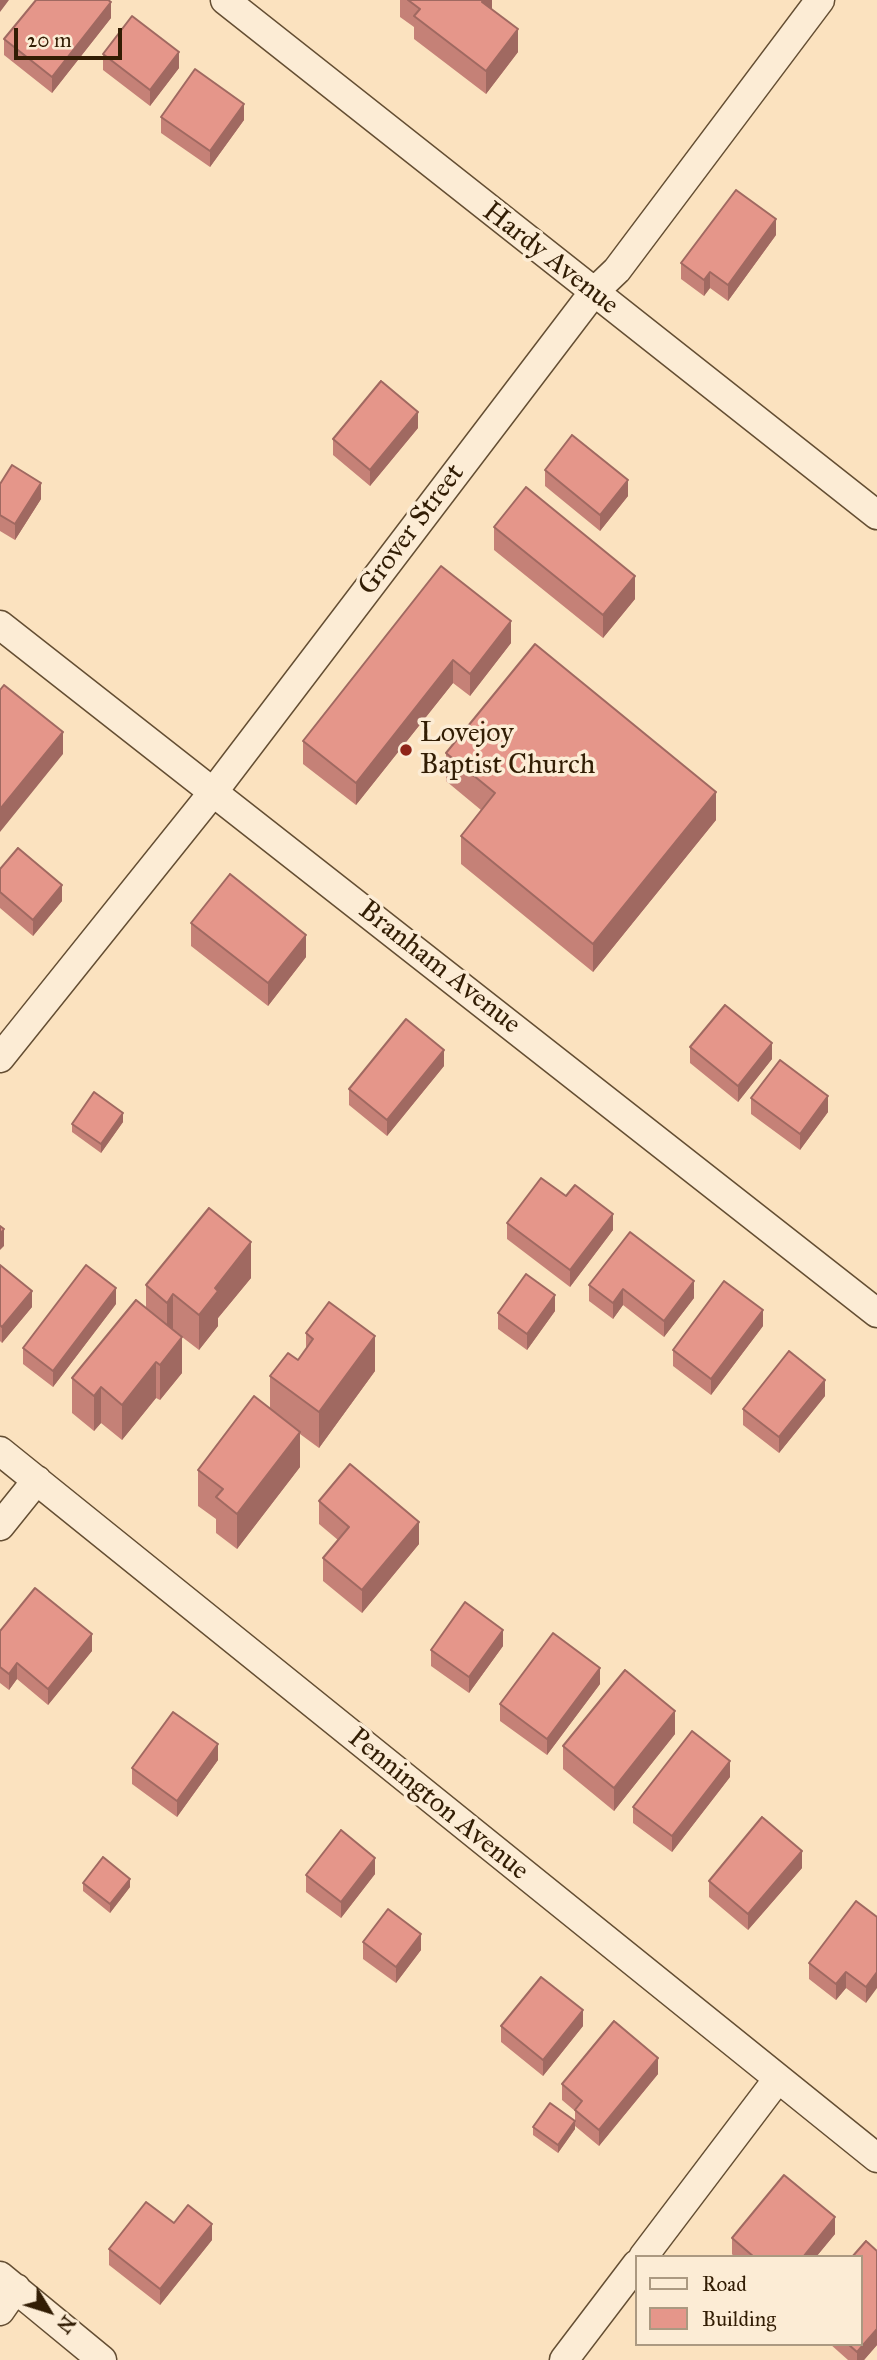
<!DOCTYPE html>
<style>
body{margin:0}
#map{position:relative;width:877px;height:2360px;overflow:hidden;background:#fbe2bf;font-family:"IM FELL Great Primer",serif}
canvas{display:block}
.legend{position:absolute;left:635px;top:2255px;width:228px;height:91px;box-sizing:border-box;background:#fcecd5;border:2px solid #ab9981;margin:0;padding:9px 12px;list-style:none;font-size:21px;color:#321d04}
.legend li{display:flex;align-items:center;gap:14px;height:35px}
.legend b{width:35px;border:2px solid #ab9981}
.north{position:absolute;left:14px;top:2276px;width:70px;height:70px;-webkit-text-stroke:5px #fcecd5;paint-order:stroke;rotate:128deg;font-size:19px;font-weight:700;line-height:28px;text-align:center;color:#321d04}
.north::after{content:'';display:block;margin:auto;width:24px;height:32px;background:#321d04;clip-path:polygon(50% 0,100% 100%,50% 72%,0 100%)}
.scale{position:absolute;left:14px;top:28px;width:108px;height:32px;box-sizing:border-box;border:4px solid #321d04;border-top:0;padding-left:9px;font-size:21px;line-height:24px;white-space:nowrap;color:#321d04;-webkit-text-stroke:5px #fcecd5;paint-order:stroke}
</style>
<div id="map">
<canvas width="877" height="2360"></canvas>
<ul class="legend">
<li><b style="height:9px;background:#fcecd5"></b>Road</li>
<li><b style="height:19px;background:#e5968a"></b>Building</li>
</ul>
<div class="north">N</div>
<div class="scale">20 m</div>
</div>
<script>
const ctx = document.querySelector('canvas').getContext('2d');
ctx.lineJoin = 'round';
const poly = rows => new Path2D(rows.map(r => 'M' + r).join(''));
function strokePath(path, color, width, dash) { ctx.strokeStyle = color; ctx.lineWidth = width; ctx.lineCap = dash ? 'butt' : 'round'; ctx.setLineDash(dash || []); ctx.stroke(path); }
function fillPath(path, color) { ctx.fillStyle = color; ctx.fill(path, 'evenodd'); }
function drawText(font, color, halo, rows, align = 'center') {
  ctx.font = font + ' "IM FELL Great Primer",serif'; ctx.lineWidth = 7; ctx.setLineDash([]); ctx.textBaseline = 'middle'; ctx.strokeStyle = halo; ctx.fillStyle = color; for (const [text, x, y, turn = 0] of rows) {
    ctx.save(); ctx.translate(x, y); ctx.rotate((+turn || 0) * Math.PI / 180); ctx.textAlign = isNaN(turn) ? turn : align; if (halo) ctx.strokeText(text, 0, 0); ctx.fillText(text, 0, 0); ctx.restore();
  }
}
const street = poly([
 [225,0,877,515],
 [0,625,877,1313],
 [0,1058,214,791,593,293,617,270,820,0],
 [0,1451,877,2158],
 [0,1526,37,1480],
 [643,2257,777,2080],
 [0,2276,102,2360],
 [0,2311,16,2288],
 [564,2360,637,2264]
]);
const wall = poly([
 [400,0,492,0,492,10,518,52,486,94,414,39,414,27,400,17],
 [111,18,52,93,4,55,4,39],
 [103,54,179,68,150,106,103,70],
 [161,117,244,120,210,167,161,133],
 [776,235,728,301,710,288,704,296,681,279,681,263],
 [418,428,370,486,333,455,333,439],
 [545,470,628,496,600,531,545,486],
 [0,484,41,499,15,540,0,531],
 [494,527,635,599,603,638,494,550],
 [441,566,511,643,470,696,453,683,356,805,303,764,303,741],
 [446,753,716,820,593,972,461,864,461,836,481,810,446,781],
 [0,869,62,901,33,936,0,908],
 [191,923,306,957,268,1006,191,946],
 [690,1047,772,1059,738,1102,690,1063],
 [444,1066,387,1136,349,1105,349,1089],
 [751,1098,828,1112,800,1150,751,1114],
 [123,1122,101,1153,72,1132,72,1124],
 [566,1196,613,1230,570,1287,507,1239,507,1223],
 [0,1265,32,1307,2,1343,0,1341],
 [251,1278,218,1318,218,1326,199,1350,173,1330,182,1373,160,1400,156,1398,122,1440,101,1423,94,1431,72,1413,72,1378,146,1308,146,1285],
 [589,1285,694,1298,664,1337,623,1305,613,1319,589,1301],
 [116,1304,53,1387,23,1364,23,1348],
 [555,1311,527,1350,498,1329,498,1313],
 [763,1326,711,1395,673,1366,673,1350],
 [306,1333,375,1371,319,1448,300,1434,300,1467,237,1549,216,1533,216,1519,198,1506,198,1470,270,1409,270,1376,298,1360,306,1349],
 [825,1396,779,1453,743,1425,743,1409],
 [319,1501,419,1544,362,1613,323,1581,323,1558,338,1540,319,1524],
 [0,1631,92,1651,48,1705,17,1679,9,1690,0,1683],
 [503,1646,469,1693,431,1666,431,1650],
 [600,1684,547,1755,500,1721,500,1704],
 [675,1734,614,1811,563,1769,563,1746],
 [218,1760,177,1817,132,1784,132,1768],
 [730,1777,672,1852,633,1823,633,1807],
 [802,1868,748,1930,709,1897,709,1881],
 [375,1874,341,1918,306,1892,306,1875],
 [83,1883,130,1887,110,1913,83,1891],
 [877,1917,866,2003,846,1988,836,2000,809,1979,809,1963],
 [363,1942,421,1950,396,1983,363,1959],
 [501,2026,583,2026,543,2076,501,2042],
 [658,2074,599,2146,575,2126,575,2111,562,2100,562,2084],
 [533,2127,575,2129,558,2153,533,2135],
 [835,2234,816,2257,734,2257,732,2254,732,2238],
 [212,2240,160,2305,109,2265,109,2249],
 [877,2251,877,2345,864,2360,848,2360,830,2344,861,2344]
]);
const shadedWall = poly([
 [0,0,9,0,0,12],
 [484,0,492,0,492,12,482,2],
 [111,2,111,18,52,93,52,77],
 [518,29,518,52,486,94,486,71],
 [179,52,179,68,150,106,150,90],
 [244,104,244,120,210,167,210,151],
 [776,219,776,235,728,301,728,285],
 [710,272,710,288,704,296,704,280],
 [418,412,418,428,370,486,370,470],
 [628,480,628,496,600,531,600,515],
 [41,483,41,499,15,540,15,524],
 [635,576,635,599,603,638,603,615],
 [511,621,511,643,470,696,470,674],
 [453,660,453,683,356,805,356,783],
 [63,732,63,754,0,832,0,809],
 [716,792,716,820,593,972,593,944],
 [62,885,62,901,33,936,33,920],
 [306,935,306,957,268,1006,268,983],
 [772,1043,772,1059,738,1102,738,1086],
 [444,1050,444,1066,387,1136,387,1120],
 [828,1096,828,1112,800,1150,800,1134],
 [123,1113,123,1122,101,1153,101,1144],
 [613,1214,613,1230,570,1287,570,1270],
 [4,1229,4,1246,0,1250,0,1234],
 [251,1242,251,1278,218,1318,218,1326,199,1350,199,1315,215,1288],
 [694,1281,694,1298,664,1337,664,1321],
 [116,1288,116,1304,53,1387,53,1371],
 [623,1289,623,1305,613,1319,613,1303],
 [32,1291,32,1307,2,1343,2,1327],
 [173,1294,173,1330,167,1338,167,1303],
 [555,1295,555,1311,527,1350,527,1334],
 [763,1310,763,1326,711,1395,711,1379],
 [375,1336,375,1371,319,1448,319,1412],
 [182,1337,182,1373,160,1400,160,1365],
 [156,1362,156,1398,122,1440,122,1405],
 [825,1380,825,1396,779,1453,779,1437],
 [101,1387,101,1423,94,1431,94,1396],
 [300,1432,300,1467,237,1549,237,1514],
 [419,1522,419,1544,362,1613,362,1590],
 [503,1630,503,1646,469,1693,469,1677],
 [92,1634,92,1651,48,1705,48,1689],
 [17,1663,17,1679,9,1690,9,1674],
 [600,1668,600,1684,547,1755,547,1739],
 [675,1711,675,1734,614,1811,614,1788],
 [218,1744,218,1760,177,1817,177,1801],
 [730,1761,730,1777,672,1852,672,1836],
 [802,1851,802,1868,748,1930,748,1914],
 [375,1858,375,1874,341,1918,341,1902],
 [130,1879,130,1887,110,1913,110,1904],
 [421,1934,421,1950,396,1983,396,1967],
 [846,1972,846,1988,836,2000,836,1984],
 [877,1972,877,1988,866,2003,866,1987],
 [583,2010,583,2026,543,2076,543,2060],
 [658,2058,658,2074,599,2146,599,2130],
 [575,2121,575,2129,558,2153,558,2145],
 [835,2217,835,2234,816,2257,803,2257],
 [212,2224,212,2240,160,2305,160,2289],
 [877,2329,877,2345,864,2360,857,2360,857,2352]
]);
const building = poly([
 [36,0,108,0,111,2,52,77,4,39,36,0],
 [408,0,484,0,482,2,518,29,486,71,414,16,420,9,408,0],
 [132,16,179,52,150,90,103,54,132,16],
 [195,69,244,104,210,151,161,117,195,69],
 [736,190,776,219,728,285,710,272,704,280,681,263,736,190],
 [381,381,418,412,370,470,333,439,381,381],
 [572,435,628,480,600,515,545,470,572,435],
 [12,465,41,483,15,524,0,515,0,484,12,465],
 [526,487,635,576,603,615,494,527,526,487],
 [441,566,511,621,470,674,453,660,356,783,303,741,441,566],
 [535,644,716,792,593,944,461,836,495,793,446,753,535,644],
 [4,685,63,732,0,809,0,690,4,685],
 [18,848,62,885,33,920,0,892,0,869,18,848],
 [230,874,306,935,268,983,191,923,230,874],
 [725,1005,772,1043,738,1086,690,1047,725,1005],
 [406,1019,444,1050,387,1120,349,1089,406,1019],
 [780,1060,828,1096,800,1134,751,1098,780,1060],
 [94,1092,123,1113,101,1144,72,1124,94,1092],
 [541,1178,566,1196,575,1185,613,1214,570,1270,507,1223,541,1178],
 [209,1208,251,1242,215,1288,218,1291,199,1315,173,1294,167,1303,146,1285,209,1208],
 [0,1226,4,1229,0,1234,0,1226],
 [630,1232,694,1281,664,1321,623,1289,613,1303,589,1285,630,1232],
 [0,1265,32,1291,2,1327,0,1325,0,1265],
 [86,1265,116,1288,53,1371,23,1348,86,1265],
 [526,1274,555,1295,527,1334,498,1313,526,1274],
 [724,1281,763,1310,711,1379,673,1350,724,1281],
 [136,1300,182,1337,160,1365,156,1362,122,1405,101,1387,94,1396,72,1378,136,1300],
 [329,1302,375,1336,319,1412,270,1376,288,1353,298,1360,313,1339,306,1333,329,1302],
 [789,1351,825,1380,779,1437,743,1409,789,1351],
 [254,1396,300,1432,237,1514,216,1497,223,1489,198,1470,254,1396],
 [350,1464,419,1522,362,1590,323,1558,349,1527,319,1501,350,1464],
 [35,1588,92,1634,48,1689,17,1663,9,1674,0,1667,0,1631,35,1588],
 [465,1602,503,1630,469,1677,431,1650,465,1602],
 [553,1633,600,1668,547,1739,500,1704,553,1633],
 [625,1670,675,1711,614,1788,563,1746,625,1670],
 [173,1712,218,1744,177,1801,132,1768,173,1712],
 [692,1731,730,1761,672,1836,633,1807,692,1731],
 [762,1817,802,1851,748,1914,709,1881,762,1817],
 [341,1830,375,1858,341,1902,306,1875,341,1830],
 [103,1857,130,1879,110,1904,83,1883,103,1857],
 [856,1901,877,1917,877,1972,866,1987,846,1972,836,1984,809,1963,856,1901],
 [388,1909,421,1934,396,1967,363,1942,388,1909],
 [541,1977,583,2010,543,2060,501,2026,541,1977],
 [614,2021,658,2058,599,2130,575,2110,582,2101,562,2084,614,2021],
 [550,2103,575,2121,558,2145,533,2127,550,2103],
 [784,2175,835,2217,803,2257,754,2257,732,2238,784,2175],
 [146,2202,174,2223,188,2205,212,2224,160,2289,109,2249,146,2202],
 [866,2241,877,2251,877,2329,857,2352,848,2344,861,2344,861,2257,852,2257,866,2241]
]);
const markers = [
 [406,750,7,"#8f2418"]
];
const streetNames = [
 ["Hardy Avenue",550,259,38],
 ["Grover Street",412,530,-53],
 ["Branham Avenue",439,968,38],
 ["Pennington Avenue",438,1805,39]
];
const poiNames = [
 ["Lovejoy",420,734],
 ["Baptist Church",420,766]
];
strokePath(street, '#644e33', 31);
strokePath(street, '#fcecd5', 28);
fillPath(wall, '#c58177');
fillPath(shadedWall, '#a06961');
fillPath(building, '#e5968a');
strokePath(building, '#a06961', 2);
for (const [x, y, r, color] of markers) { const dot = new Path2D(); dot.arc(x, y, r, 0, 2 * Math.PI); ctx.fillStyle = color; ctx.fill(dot); strokePath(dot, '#fcecd5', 2.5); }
drawText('28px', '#321d04', '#fcecd5', streetNames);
drawText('28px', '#321d04', '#fcecd5', poiNames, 'left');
</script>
